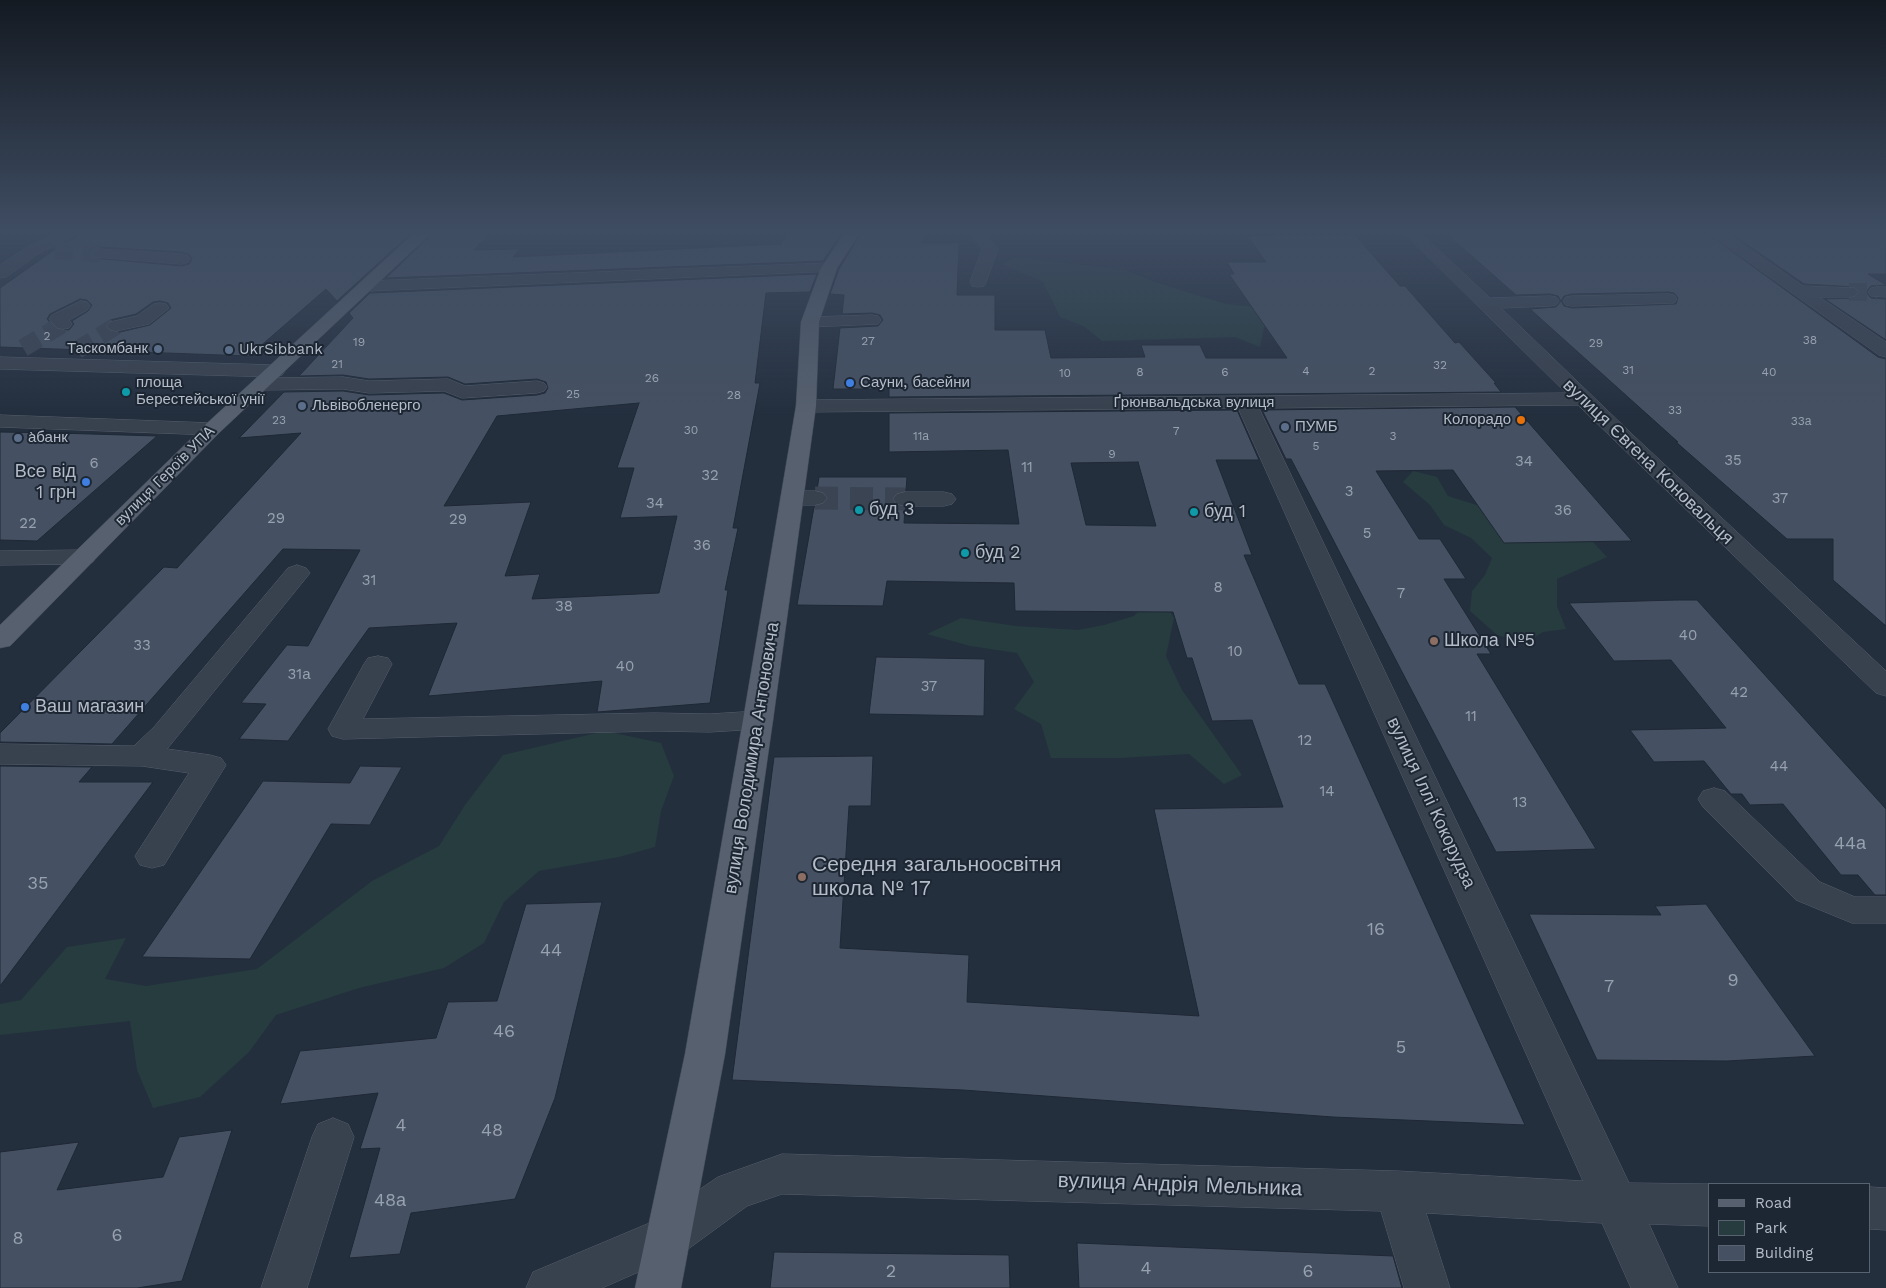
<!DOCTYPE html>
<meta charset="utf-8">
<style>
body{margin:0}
#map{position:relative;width:1886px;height:1288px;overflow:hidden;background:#242f3e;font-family:"Work Sans",sans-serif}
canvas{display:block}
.legend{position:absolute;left:1708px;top:1183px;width:162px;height:90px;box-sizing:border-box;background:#1d2633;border:1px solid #59626f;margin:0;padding:6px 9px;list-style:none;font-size:15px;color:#b4bcc9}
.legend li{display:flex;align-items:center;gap:10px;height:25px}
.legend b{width:25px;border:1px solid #59626f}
</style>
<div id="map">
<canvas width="1886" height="1288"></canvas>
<ul class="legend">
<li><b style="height:6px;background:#56606e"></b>Road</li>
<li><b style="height:14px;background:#263c3f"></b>Park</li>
<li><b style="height:14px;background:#455162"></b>Building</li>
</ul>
</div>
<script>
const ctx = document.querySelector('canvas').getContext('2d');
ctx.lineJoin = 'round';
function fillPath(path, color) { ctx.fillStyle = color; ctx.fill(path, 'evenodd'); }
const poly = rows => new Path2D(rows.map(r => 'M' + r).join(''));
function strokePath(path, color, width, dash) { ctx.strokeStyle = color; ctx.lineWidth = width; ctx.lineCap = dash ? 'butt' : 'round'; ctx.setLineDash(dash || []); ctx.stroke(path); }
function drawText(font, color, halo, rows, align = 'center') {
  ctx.font = font + ' "Work Sans",sans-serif'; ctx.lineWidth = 4; ctx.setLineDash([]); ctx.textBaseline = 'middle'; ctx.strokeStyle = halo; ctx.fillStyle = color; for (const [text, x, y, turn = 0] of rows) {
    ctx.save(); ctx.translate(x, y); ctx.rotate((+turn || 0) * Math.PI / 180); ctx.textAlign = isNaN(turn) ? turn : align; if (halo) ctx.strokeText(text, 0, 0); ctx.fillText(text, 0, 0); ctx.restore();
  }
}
const green = poly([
 [1015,257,1125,270,1152,281,1226,304,1300,311,1264,327,1260,347,1235,337,1102,341,1085,327,1060,317,1043,282,1002,264],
 [1413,471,1437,477,1448,496,1593,542,1607,557,1557,579,1557,606,1566,629,1543,632,1525,643,1497,635,1470,611,1472,591,1485,575,1492,558,1471,538,1444,525,1430,505,1403,482],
 [1158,591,1174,618,1166,656,1182,690,1242,775,1224,784,1189,754,1120,758,1051,758,1041,724,1014,709,1034,682,1017,653,970,646,927,634,961,618,1016,626,1078,630,1104,625,1134,616],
 [605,731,661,743,674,776,661,811,655,847,619,857,539,871,504,902,484,943,444,968,359,988,276,1015,249,1052,200,1097,153,1108,137,1070,130,1021,0,1035,0,1004,21,1000,67,947,126,938,105,979,146,986,257,969,372,881,439,846,465,805,503,755]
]);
const building = poly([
 [77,234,410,234,337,301,326,289,249,356,0,347,0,288,64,243,74,239,77,234],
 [100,247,182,252,190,255,192,260,189,264,182,266,92,258,90,255,92,250,100,247],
 [80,299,87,300,92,305,88,311,72,321,74,324,69,330,56,329,47,319,50,314,80,299],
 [160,301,168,303,171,308,150,325,116,333,110,332,106,327,110,320,136,314,153,302,160,301],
 [432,234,489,234,474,250,520,249,513,257,781,244,788,234,841,234,823,261,386,278,432,234],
 [861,234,926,234,921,243,959,243,957,295,995,295,995,330,1045,330,1051,358,1145,357,1141,345,1200,345,1206,358,1287,358,1229,274,1234,274,1227,262,1266,262,1248,236,1354,234,1400,286,1405,286,1455,343,1459,342,1496,383,1494,383,1501,392,889,397,889,389,833,389,840,328,878,326,883,320,880,315,872,313,842,314,844,295,830,294,839,269,861,234],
 [1447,234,1708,234,1878,357,1886,359,1886,626,1833,580,1833,539,1787,539,1676,442,1678,442,1530,309,1556,307,1561,301,1558,296,1550,294,1516,295,1447,234],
 [1668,292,1674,293,1678,298,1676,304,1572,308,1564,306,1561,301,1564,296,1572,294,1668,292],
 [1732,234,1886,234,1886,274,1868,274,1886,285,1871,286,1866,292,1871,298,1886,299,1886,340,1825,299,1855,298,1860,292,1856,287,1804,284,1732,234],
 [817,274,810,292,766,293,755,383,760,383,733,528,738,528,725,590,728,590,710,703,597,712,602,681,428,696,457,623,369,628,288,741,239,739,266,704,241,703,287,645,308,646,360,550,283,549,112,744,0,742,0,733,164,567,177,568,301,433,239,438,284,392,343,391,369,395,444,393,462,400,537,395,545,393,548,388,546,382,537,379,465,384,448,377,369,379,343,375,299,376,353,318,349,313,370,293,817,274],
 [639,403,617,468,634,468,620,518,677,516,659,593,532,599,540,574,505,576,531,502,444,506,497,416,639,403],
 [1515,407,1632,541,1504,543,1453,470,1376,471,1419,539,1440,539,1466,579,1444,579,1491,654,1477,654,1596,849,1496,852,1291,459,1286,459,1262,410,1515,407],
 [1237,410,1259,460,1216,460,1252,555,1244,555,1299,684,1325,684,1525,1125,1333,1117,963,1090,732,1080,774,757,873,756,871,806,849,806,840,948,969,955,967,1002,1199,1016,1154,809,1283,807,1252,720,1212,721,1192,658,1187,658,1173,612,1015,611,1014,583,887,581,883,606,797,605,814,507,823,505,829,498,824,492,817,490,819,477,907,477,906,490,897,492,891,499,896,505,905,508,904,523,1019,524,1008,450,889,452,889,413,1237,410],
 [1138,462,1156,526,1086,525,1071,463,1138,462],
 [0,432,57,433,157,436,37,541,0,540,0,432],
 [1677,600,1697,600,1886,809,1886,895,1875,895,1858,875,1841,875,1783,804,1750,805,1742,794,1731,794,1704,761,1654,762,1630,730,1726,728,1671,660,1614,661,1569,603,1677,600],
 [876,657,985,659,984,716,869,714,876,657],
 [0,766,92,767,79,782,153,782,0,986,0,766],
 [360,766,402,767,370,825,331,824,250,959,142,957,263,781,350,783,360,766],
 [602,902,555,1098,515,1199,411,1213,400,1254,349,1258,380,1148,360,1149,378,1093,280,1104,300,1051,436,1038,448,1002,497,1001,526,904,602,902],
 [1706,904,1815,1056,1727,1061,1597,1060,1529,914,1661,915,1655,906,1706,904],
 [232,1130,182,1281,137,1288,0,1288,0,1152,79,1142,57,1190,163,1177,179,1137,232,1130],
 [1077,1243,1393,1256,1402,1288,1079,1288,1077,1243],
 [774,1252,1009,1255,1010,1288,770,1288,774,1252]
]);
const minorTunnelFar1 = poly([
 [55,250,100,254],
 [1849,292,1877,292],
 [23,348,63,324],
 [77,350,116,326]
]);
const minorTunnel = poly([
 [815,498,905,499]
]);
const minor = poly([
 [54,234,75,234,73,237,41,252,6,277,0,278,0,265,29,246,54,234],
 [970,234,986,234,998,249,986,282,984,286,978,287,972,286,970,282,982,249,970,234],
 [1405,234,1422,234,1490,298,1550,296,1556,297,1559,301,1556,305,1550,306,1501,308,1634,436,1886,671,1886,696,1876,693,1578,405,1259,408,1629,1183,1710,1184,1710,1226,1649,1224,1678,1288,1631,1288,1602,1223,1426,1213,1450,1288,1404,1288,1381,1211,782,1194,747,1206,684,1252,602,1288,526,1288,533,1272,652,1222,718,1177,782,1154,1397,1171,1583,1181,1238,408,806,412,799,410,796,406,799,402,806,400,1566,393,1405,234],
 [1710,234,1728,234,1803,286,1855,288,1858,292,1855,296,1849,297,1819,297,1886,342,1886,357,1879,355,1710,234],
 [100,249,182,254,188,256,190,259,188,262,182,264,94,257,92,254,94,251,100,249],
 [829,263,835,265,837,268,835,271,368,291,362,290,359,286,362,282,368,281,829,263],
 [1877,287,1886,287,1886,297,1871,296,1868,292,1871,288,1877,287],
 [1668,294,1674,295,1677,299,1674,303,1572,306,1566,305,1563,301,1566,297,1572,296,1668,294],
 [81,301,87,302,90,306,87,310,69,320,72,324,69,328,63,329,57,328,49,319,52,315,81,301],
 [160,303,166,304,169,308,149,324,116,331,110,330,107,326,110,322,137,316,154,304,160,303],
 [872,315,878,316,881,320,878,324,810,327,804,326,801,322,804,318,810,317,872,315],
 [0,357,275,365,282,367,285,371,282,375,275,377,0,369,0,357],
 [343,377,369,381,448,379,465,386,537,381,544,383,547,387,544,391,537,393,462,398,444,391,369,393,343,389,262,390,255,388,252,384,255,380,262,378,343,377],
 [0,415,212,423,219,425,223,429,219,433,212,435,0,427,0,415],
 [792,491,815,491,823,493,827,498,823,503,815,505,792,505,784,503,780,498,784,493,792,491],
 [905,492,944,492,952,494,956,499,952,504,944,506,905,506,897,504,893,499,897,494,905,492],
 [84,550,93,552,96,557,93,562,84,564,0,565,0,551,84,550],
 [297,565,306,568,310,573,306,578,167,749,210,755,221,758,226,765,164,865,152,868,140,865,135,856,189,773,142,766,0,764,0,744,134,746,154,727,288,568,297,565],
 [378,656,388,658,392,664,363,719,654,713,710,714,758,711,769,713,773,720,769,727,758,729,710,732,654,731,343,739,332,736,328,729,364,664,368,658,378,656],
 [1714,788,1725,791,1820,882,1855,897,1886,897,1886,923,1852,923,1796,900,1703,807,1698,799,1703,791,1714,788],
 [333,1118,348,1124,354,1137,307,1288,261,1288,312,1137,318,1124,333,1118],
 [1870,1187,1886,1188,1886,1230,1870,1229,1870,1187]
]);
const major = poly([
 [413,234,430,234,219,433,10,646,0,648,0,625,205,425,413,234],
 [844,234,859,234,837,268,819,322,816,406,773,720,725,1054,681,1288,635,1288,685,1054,743,720,796,406,801,322,821,268,844,234]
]);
const markers = [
 [158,349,5,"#5c6f8a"],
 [229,350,5,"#5c6f8a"],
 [850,383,5,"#3f7fe0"],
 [126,392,5,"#0f9aa8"],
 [302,406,5,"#5c6f8a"],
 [1521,420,5,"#e8710a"],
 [1285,427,5,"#5c6f8a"],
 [18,438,5,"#5c6f8a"],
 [86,482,5,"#3f7fe0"],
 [859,510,5,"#0f9aa8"],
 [1194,512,5,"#0f9aa8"],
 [965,553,5,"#0f9aa8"],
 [1434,641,5,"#8d6e63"],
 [25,707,5,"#3f7fe0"],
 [802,877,5,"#8d6e63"]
];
const farNumbernames = [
 ["2",47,336],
 ["38",1810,340],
 ["27",868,341],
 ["19",359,342],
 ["29",1596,343],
 ["21",337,364],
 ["32",1440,365],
 ["31",1628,370],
 ["4",1306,371],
 ["2",1372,371],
 ["8",1140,372],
 ["6",1225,372],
 ["40",1769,372],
 ["10",1065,373],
 ["26",652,378],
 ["25",573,394],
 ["28",734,395],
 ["33",1675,410],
 ["23",279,420],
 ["33а",1801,421],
 ["30",691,430],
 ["7",1176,431],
 ["11а",921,436],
 ["3",1393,436],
 ["5",1316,446],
 ["9",1112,454]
];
const farPoinames = [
 ["Таскомбанк",148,349,"right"],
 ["UkrSibbank",239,350],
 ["площа",136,383],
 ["Берестейської унії",136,400],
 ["Сауни, басейни",860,383],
 ["Львівобленерго",312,406],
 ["Колорадо",1511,420,"right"],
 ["ПУМБ",1295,427],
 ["а̀банк",28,438]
];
const farStreetnames = [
 ["Ґрюнвальдська вулиця",1194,403],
 ["вулиця Героїв УПА",165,476,-45]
];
const numberNames = [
 ["35",1733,461],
 ["34",1524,462],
 ["6",94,464],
 ["11",1027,468],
 ["32",710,476],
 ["3",1349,492],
 ["37",1780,499],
 ["34",655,504],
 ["36",1563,511],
 ["29",276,519],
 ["29",458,520],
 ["22",28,524],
 ["5",1367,534],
 ["36",702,546],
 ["31",369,581],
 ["8",1218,588],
 ["7",1401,594],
 ["38",564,607],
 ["40",1688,636],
 ["33",142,646],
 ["10",1235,652],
 ["40",625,667],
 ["31а",299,675],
 ["37",929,687],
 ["42",1739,693],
 ["11",1471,717],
 ["12",1305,741],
 ["44",1779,767],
 ["14",1327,792],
 ["13",1520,803]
];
const streetNames = [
 ["вулиця Євгена Коновальця",1648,462,44],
 ["вулиця Володимира Антоновича",752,758,-81],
 ["вулиця Іллі Кокорудза",1431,803,65]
];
const poiNames = [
 ["Все від",76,472,"right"],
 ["1 грн",76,493,"right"],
 ["буд 3",869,510],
 ["буд 1",1204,512],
 ["буд 2",975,553],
 ["Школа №5",1444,641],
 ["Ваш магазин",35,707]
];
const nearNumbernames = [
 ["44а",1850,844],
 ["35",38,884],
 ["16",1376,930],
 ["44",551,951],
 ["9",1733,981],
 ["7",1609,987],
 ["46",504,1032],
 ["5",1401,1048],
 ["4",401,1126],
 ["48",492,1131],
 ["48а",390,1201],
 ["6",117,1236],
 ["8",18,1239],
 ["4",1146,1269],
 ["2",891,1272],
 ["6",1308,1272]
];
const nearPoinames = [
 ["Середня загальноосвітня",812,865],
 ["школа № 17",812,889]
];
const nearStreetnames = [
 ["вулиця Андрія Мельника",1180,1185,2]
];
fillPath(green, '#263c3f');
fillPath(building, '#455162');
strokePath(building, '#1f2835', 1);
strokePath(minorTunnelFar1, '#3a4453', 18, [18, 9]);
strokePath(minorTunnel, '#3a4453', 23, [23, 12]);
strokePath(minor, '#565f6c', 1);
strokePath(major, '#414a57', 1);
fillPath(minor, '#38414e');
fillPath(major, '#56606e');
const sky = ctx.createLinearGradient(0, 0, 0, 415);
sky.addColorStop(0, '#141a22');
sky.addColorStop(0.56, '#3f4d63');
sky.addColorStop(1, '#3f4d6300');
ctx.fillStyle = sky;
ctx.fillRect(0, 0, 1886, 415);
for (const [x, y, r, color] of markers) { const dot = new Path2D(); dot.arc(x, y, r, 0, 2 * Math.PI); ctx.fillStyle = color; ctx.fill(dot); strokePath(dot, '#1d2633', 2); }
drawText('12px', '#98a1af', null, farNumbernames);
drawText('15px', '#b4bcc9', '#1d2633', farPoinames, 'left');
drawText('15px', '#b4bcc9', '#1d2633', farStreetnames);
drawText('15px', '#98a1af', null, numberNames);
drawText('18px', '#b4bcc9', '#1d2633', streetNames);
drawText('18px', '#b4bcc9', '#1d2633', poiNames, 'left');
drawText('18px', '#98a1af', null, nearNumbernames);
drawText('21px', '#b4bcc9', '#1d2633', nearPoinames, 'left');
drawText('21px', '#b4bcc9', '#1d2633', nearStreetnames);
</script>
